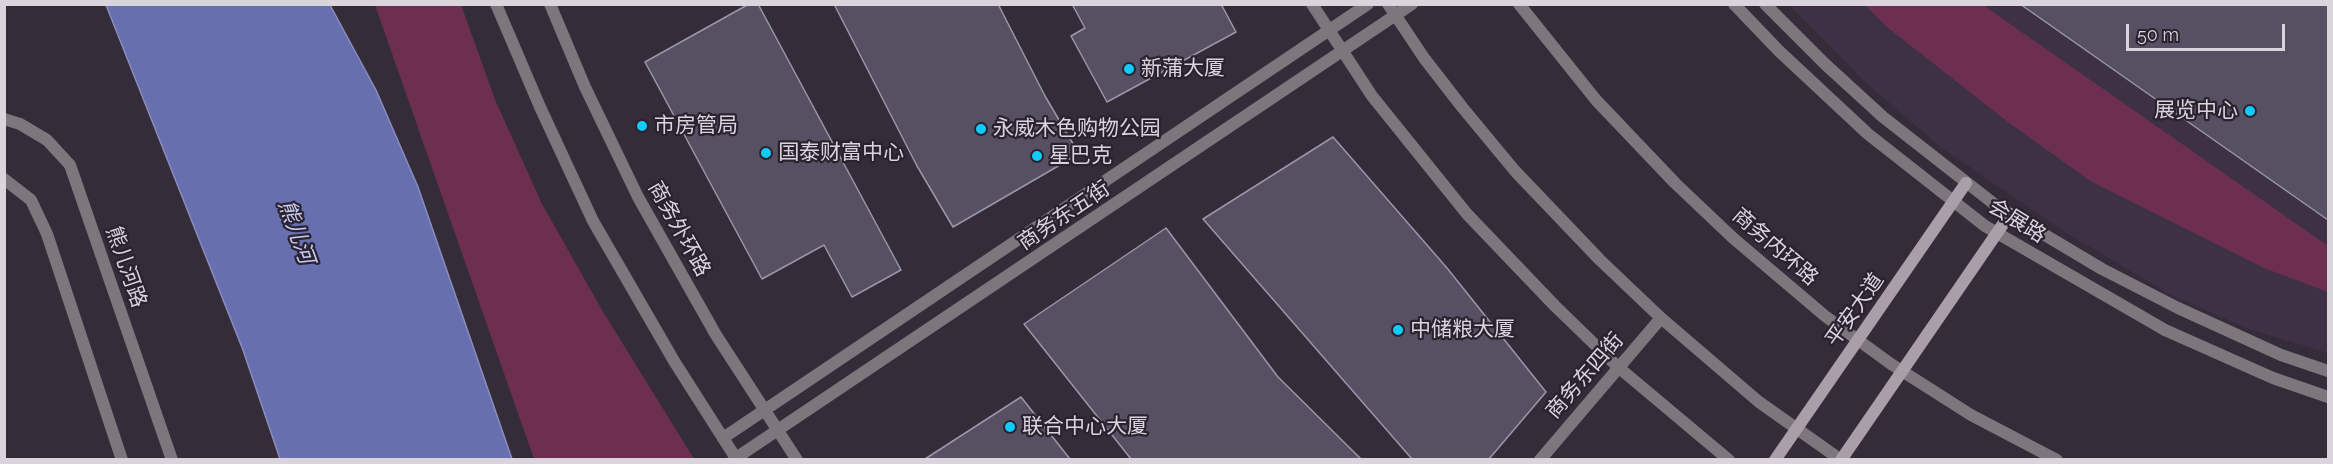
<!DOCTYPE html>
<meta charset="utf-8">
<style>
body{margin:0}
#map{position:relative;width:2333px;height:464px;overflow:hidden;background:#352c3a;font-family:Raleway,sans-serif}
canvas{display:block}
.frame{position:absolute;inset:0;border:6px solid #dad4dd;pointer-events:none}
.scale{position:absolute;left:2126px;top:24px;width:159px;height:27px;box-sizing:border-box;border:3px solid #dad4dd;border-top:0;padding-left:8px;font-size:18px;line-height:21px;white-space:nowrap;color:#dad4dd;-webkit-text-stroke:4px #2b2230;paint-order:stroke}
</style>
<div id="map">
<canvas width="2333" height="464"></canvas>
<div class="frame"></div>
<div class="scale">50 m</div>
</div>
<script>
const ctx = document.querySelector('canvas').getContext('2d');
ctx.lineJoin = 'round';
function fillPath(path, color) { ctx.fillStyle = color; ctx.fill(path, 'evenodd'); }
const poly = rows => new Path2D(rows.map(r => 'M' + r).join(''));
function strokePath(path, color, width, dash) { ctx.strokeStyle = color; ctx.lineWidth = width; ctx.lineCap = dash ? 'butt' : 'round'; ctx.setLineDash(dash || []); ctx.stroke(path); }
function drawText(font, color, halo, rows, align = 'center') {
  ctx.font = font + ' Raleway,"Noto Sans SC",sans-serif'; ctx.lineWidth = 4.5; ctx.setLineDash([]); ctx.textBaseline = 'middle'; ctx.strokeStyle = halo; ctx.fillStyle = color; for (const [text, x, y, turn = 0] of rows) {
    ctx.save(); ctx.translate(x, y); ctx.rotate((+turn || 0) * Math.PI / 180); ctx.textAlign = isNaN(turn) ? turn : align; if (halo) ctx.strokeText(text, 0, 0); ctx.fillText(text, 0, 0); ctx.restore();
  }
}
const built = poly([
 [1789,5,2328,5,2328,353,2249,329,2167,293,2065,232,1942,148,1864,81]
]);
const green = poly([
 [375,5,461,5,496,102,542,204,602,310,694,459,534,459],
 [1865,5,1983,5,2328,246,2328,292,2264,268,2092,182,2008,122,1887,27]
]);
const water = poly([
 [106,5,330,5,376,90,418,187,512,459,280,459,243,350,106,5]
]);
const building = poly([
 [749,4,758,4,901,270,852,297,824,245,762,279,645,62,749,4],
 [834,4,998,4,1045,96,1079,154,953,227,917,166,834,4],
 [1072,4,1221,4,1236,32,1107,102,1071,36,1085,28,1072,4],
 [2020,4,2328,4,2328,220,2020,4],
 [1333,137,1447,268,1546,392,1489,459,1412,459,1203,219,1333,137],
 [1166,228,1278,377,1361,459,1131,459,1024,324,1166,228],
 [1021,397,1070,459,925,459,1021,397]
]);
const minor = poly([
 [1312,4,1372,96,1467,214,1555,306,1618,367,1729,460],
 [1734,4,1779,51,1868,134,1985,226,2165,330,2273,378,2328,397],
 [1765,4,1825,64,1883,117,1998,207,2102,269,2178,308,2281,355,2328,371],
 [723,438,1368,4],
 [736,458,1412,4],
 [1540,460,1661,318]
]);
const tertiary = poly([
 [496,4,540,107,593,221,674,361,737,460],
 [550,4,585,87,638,197,716,335,797,460],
 [1388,4,1424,58,1462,107,1515,171,1600,260,1661,318,1759,402,1841,460],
 [1519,4,1596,100,1675,183,1733,238,1825,316,1891,364,1971,415,2057,460],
 [4,119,20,124,47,140,70,165,172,460],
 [4,179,31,200,47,234,122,460]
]);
const secondary = poly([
 [1775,460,1966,183],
 [1841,460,2010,214]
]);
const markers = [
 [1129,69,6,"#12cafb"],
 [2250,111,6,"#12cafb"],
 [642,126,6,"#12cafb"],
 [981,129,6,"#12cafb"],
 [766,153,6,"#12cafb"],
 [1037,156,6,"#12cafb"],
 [1398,330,6,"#12cafb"],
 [1010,427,6,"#12cafb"]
];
const poiNames = [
 ["新蒲大厦",1141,69],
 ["展览中心",2238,111,"right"],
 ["市房管局",654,126],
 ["永威木色购物公园",993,129],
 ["国泰财富中心",778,153],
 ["星巴克",1049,156],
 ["中储粮大厦",1410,330],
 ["联合中心大厦",1022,427]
];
const streetNames = [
 ["商务东五街",1064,216,-34],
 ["会展路",2017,221,32],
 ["商务外环路",679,229,61],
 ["商务内环路",1775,247,41],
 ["熊儿河路",126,267,71],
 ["平安大道",1855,310,-55],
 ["商务东四街",1585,376,-49]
];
const waterNames = [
 ["熊儿河",296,232,70]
];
fillPath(built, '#3e3145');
fillPath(green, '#6d2f50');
fillPath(water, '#686faf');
strokePath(water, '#8a8dbd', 1.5);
fillPath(building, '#555163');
strokePath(building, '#9b96aa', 1.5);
strokePath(minor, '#7e767d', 12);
strokePath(tertiary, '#7e767d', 12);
strokePath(secondary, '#aa9ea8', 12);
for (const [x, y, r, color] of markers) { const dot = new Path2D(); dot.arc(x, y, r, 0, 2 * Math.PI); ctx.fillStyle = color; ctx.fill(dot); strokePath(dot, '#2b2230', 2); }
drawText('21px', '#dad4dd', '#2b2230', poiNames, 'left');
drawText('21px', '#dad4dd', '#2b2230', streetNames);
drawText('italic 22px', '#c5cbf0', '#2b2230', waterNames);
</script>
